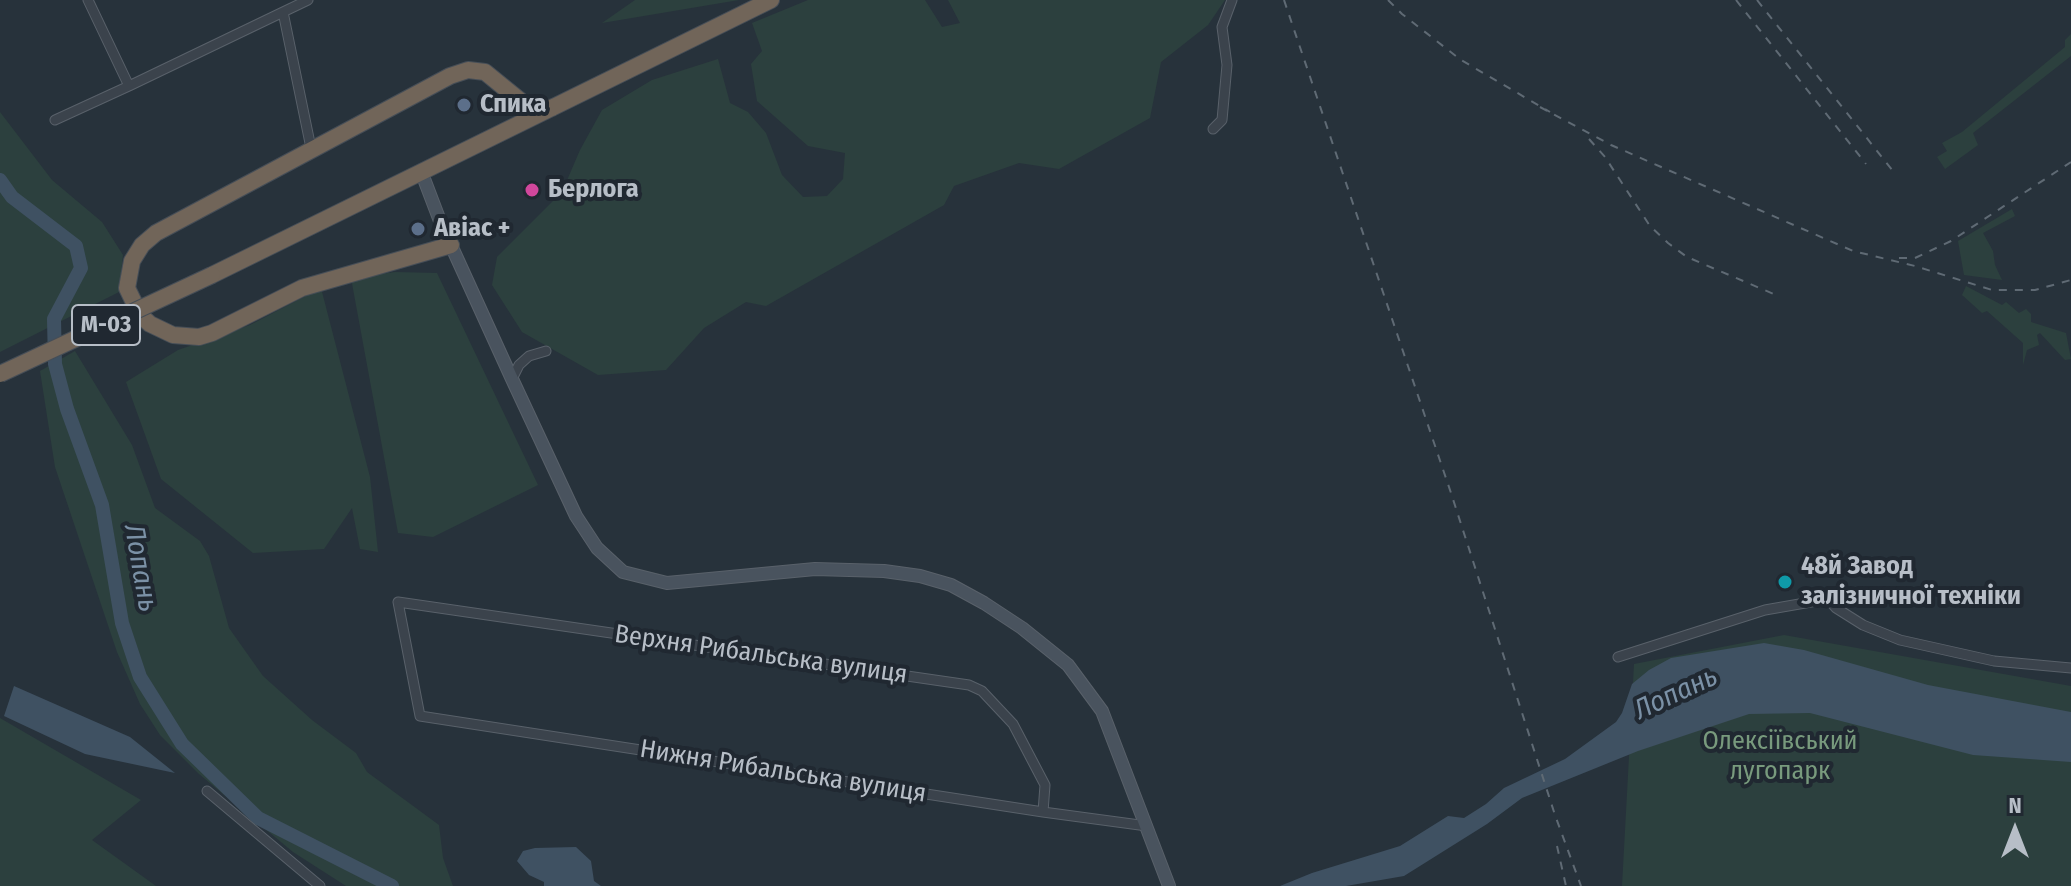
<!DOCTYPE html>
<meta charset="utf-8">
<style>
body{margin:0}
#map{position:relative;width:2071px;height:886px;overflow:hidden;background:#27323b;font-family:"Fira Sans Condensed",sans-serif}
canvas{display:block}
.north{position:absolute;left:1975px;top:790px;width:80px;height:80px;-webkit-text-stroke:6px #202831;paint-order:stroke;rotate:0deg;font-size:22px;font-weight:700;line-height:32px;text-align:center;color:#b7bec7}
.north::after{content:'';display:block;margin:auto;width:28px;height:36px;background:#b7bec7;clip-path:polygon(50% 0,100% 100%,50% 72%,0 100%)}
</style>
<div id="map">
<canvas width="2071" height="886"></canvas>
<div class="north">N</div>
</div>
<script>
const ctx = document.querySelector('canvas').getContext('2d');
ctx.lineJoin = 'round';
function fillPath(path, color) { ctx.fillStyle = color; ctx.fill(path, 'evenodd'); }
const poly = rows => new Path2D(rows.map(r => 'M' + r).join(''));
function strokePath(path, color, width, dash) { ctx.strokeStyle = color; ctx.lineWidth = width; ctx.lineCap = dash ? 'butt' : 'round'; ctx.setLineDash(dash || []); ctx.stroke(path); }
function drawText(font, color, halo, rows, align = 'center') {
  ctx.font = font + ' "Fira Sans Condensed",sans-serif'; ctx.lineWidth = 8; ctx.setLineDash([]); ctx.textBaseline = 'middle'; ctx.strokeStyle = halo; ctx.fillStyle = color; for (const [text, x, y, turn = 0] of rows) {
    ctx.save(); ctx.translate(x, y); ctx.rotate((+turn || 0) * Math.PI / 180); ctx.textAlign = isNaN(turn) ? turn : align; if (halo) ctx.strokeText(text, 0, 0); ctx.fillText(text, 0, 0); ctx.restore();
  }
}
const green = poly([
 [635,0,739,0,602,23],
 [808,0,925,0,942,27,960,23,948,0,1225,0,1208,25,1161,62,1150,118,1059,169,1019,163,954,186,944,205,766,306,746,302,704,328,666,370,598,375,522,332,492,285,497,257,562,192,580,150,602,110,652,80,718,59,730,103,748,112,766,133,782,175,803,197,827,196,843,179,845,153,808,146,757,101,751,64,762,51,752,23],
 [2071,34,2071,56,1973,133,1978,145,1945,169,1937,157,1947,151,1942,143,1962,132,2065,47,2065,40],
 [0,112,52,180,102,222,123,255,119,292,0,352],
 [2012,209,2015,216,1983,233,1993,251,1995,265,2002,280,1964,275,1958,241],
 [395,272,437,273,538,485,433,537,398,533,351,278],
 [1966,286,2002,305,2006,302,2019,313,2026,309,2031,314,2031,322,2066,333,2071,359,2065,360,2040,333,2037,335,2039,345,2027,350,2023,365,2023,343,1987,311,1982,313,1962,295],
 [321,288,370,477,378,552,360,549,352,508,324,549,253,553,161,479,126,382,178,350,250,325],
 [75,351,132,445,155,508,200,541,209,556,229,628,263,676,312,720,356,753,367,772,439,825,443,858,453,886,346,886,293,852,199,774,160,735,140,704,117,652,55,467,40,371],
 [1784,635,2071,686,2071,886,1622,886,1634,664],
 [0,718,141,800,92,840,156,886,0,886]
]);
const water = poly([
 [1764,643,1804,650,1928,685,2071,712,2071,762,1973,755,1810,713,1749,714,1638,751,1522,798,1487,824,1404,876,1346,886,1280,886,1312,873,1400,846,1448,816,1464,818,1486,804,1504,788,1565,759,1616,722,1622,713,1632,684,1649,670,1671,658],
 [14,686,130,737,175,773,85,754,4,716],
 [576,847,591,861,594,881,601,886,544,886,544,882,529,875,517,861,523,851,535,848]
]);
const river = poly([
 [0,180,12,197,76,246,81,268,54,319,55,364,67,409,102,505,122,623,140,677,182,744,258,818,392,886]
]);
const street = poly([
 [88,0,129,86,283,12],
 [308,0,283,12,311,148],
 [55,120,129,86],
 [1213,129,1222,120,1227,65,1222,27,1232,0],
 [512,379,519,365,529,356,546,351],
 [1618,657,1765,610,1828,599,1836,608,1863,625,1900,640,1994,661,2071,668],
 [207,791,320,886],
 [1043,812,1045,785,1013,724,982,691,969,685,398,602,420,716,1043,812,1147,826]
]);
const secondary = poly([
 [421,171,440,221,512,379,576,516,597,548,623,572,667,583,815,569,884,571,920,576,951,585,984,603,1022,628,1068,665,1102,711,1169,886]
]);
const highway = poly([
 [451,245,302,288,212,333,199,337,173,335,150,324,140,315,127,288,132,261,142,245,156,233,450,76,468,70,485,72,528,107,552,108],
 [212,275,771,0]
]);
const rail = poly([
 [1284,0,1451,493,1555,815,1581,886],
 [1388,0,1402,14,1461,60,1550,112],
 [1736,0,1866,164],
 [1757,0,1893,171],
 [1540,107,1611,145,1853,251,1915,266,1992,290,2035,290,2071,280],
 [1589,139,1605,157,1650,226,1668,243,1687,257,1776,295],
 [1899,258,1915,258,1951,241,2071,162],
 [1557,846,1566,886]
]);
const highwayBridge = poly([
 [0,374,212,275]
]);
const markers = [
 [464,105,8,"#5c6f8a"],
 [532,190,8,"#d1479c"],
 [418,229,8,"#5c6f8a"],
 [1785,582,8,"#0f9aa8"]
];
const shields = [
 [106,325,68]
];
const shieldNames = [
 ["М-03",106,325]
];
const poiNames = [
 ["Спика",480,105],
 ["Берлога",548,190],
 ["Авiас +",434,229],
 ["48й Завод",1801,567],
 ["залізничної техніки",1801,597]
];
const streetNames = [
 ["Верхня Рибальська вулиця",761,655,8],
 ["Нижня Рибальська вулиця",783,772,9]
];
const parkNames = [
 ["Олексіївський",1780,742],
 ["лугопарк",1780,772]
];
const waterNames = [
 ["Лопань",140,568,80],
 ["Лопань",1676,694,-25]
];
fillPath(green, '#2c403e');
fillPath(water, '#3f5162');
strokePath(river, '#3f5162', 14);
strokePath(street, '#59616a', 11);
strokePath(secondary, '#59616a', 14);
strokePath(highway, '#464e57', 18);
strokePath(street, '#3b434c', 9);
strokePath(secondary, '#49535e', 12);
strokePath(highway, '#716559', 16);
strokePath(rail, '#5f6a74', 2, [8, 8]);
strokePath(highwayBridge, '#464e57', 18, []);
strokePath(highwayBridge, '#716559', 16);
for (const [x, y, r, color] of markers) { const dot = new Path2D(); dot.arc(x, y, r, 0, 2 * Math.PI); ctx.fillStyle = color; ctx.fill(dot); strokePath(dot, '#202831', 3); }
for (const [x, y, w] of shields) { const box = new Path2D(); box.roundRect(x - w / 2, y - 20, w, 40, 6); ctx.fillStyle = '#202831'; ctx.fill(box); strokePath(box, '#b7bec7', 2); }
drawText('bold 24px', '#b7bec7', null, shieldNames);
drawText('bold 26px', '#b7bec7', '#202831', poiNames, 'left');
drawText('26px', '#b7bec7', '#202831', streetNames);
drawText('26px', '#789a7d', '#202831', parkNames);
drawText('italic 28px', '#7b91a6', '#202831', waterNames);
</script>
